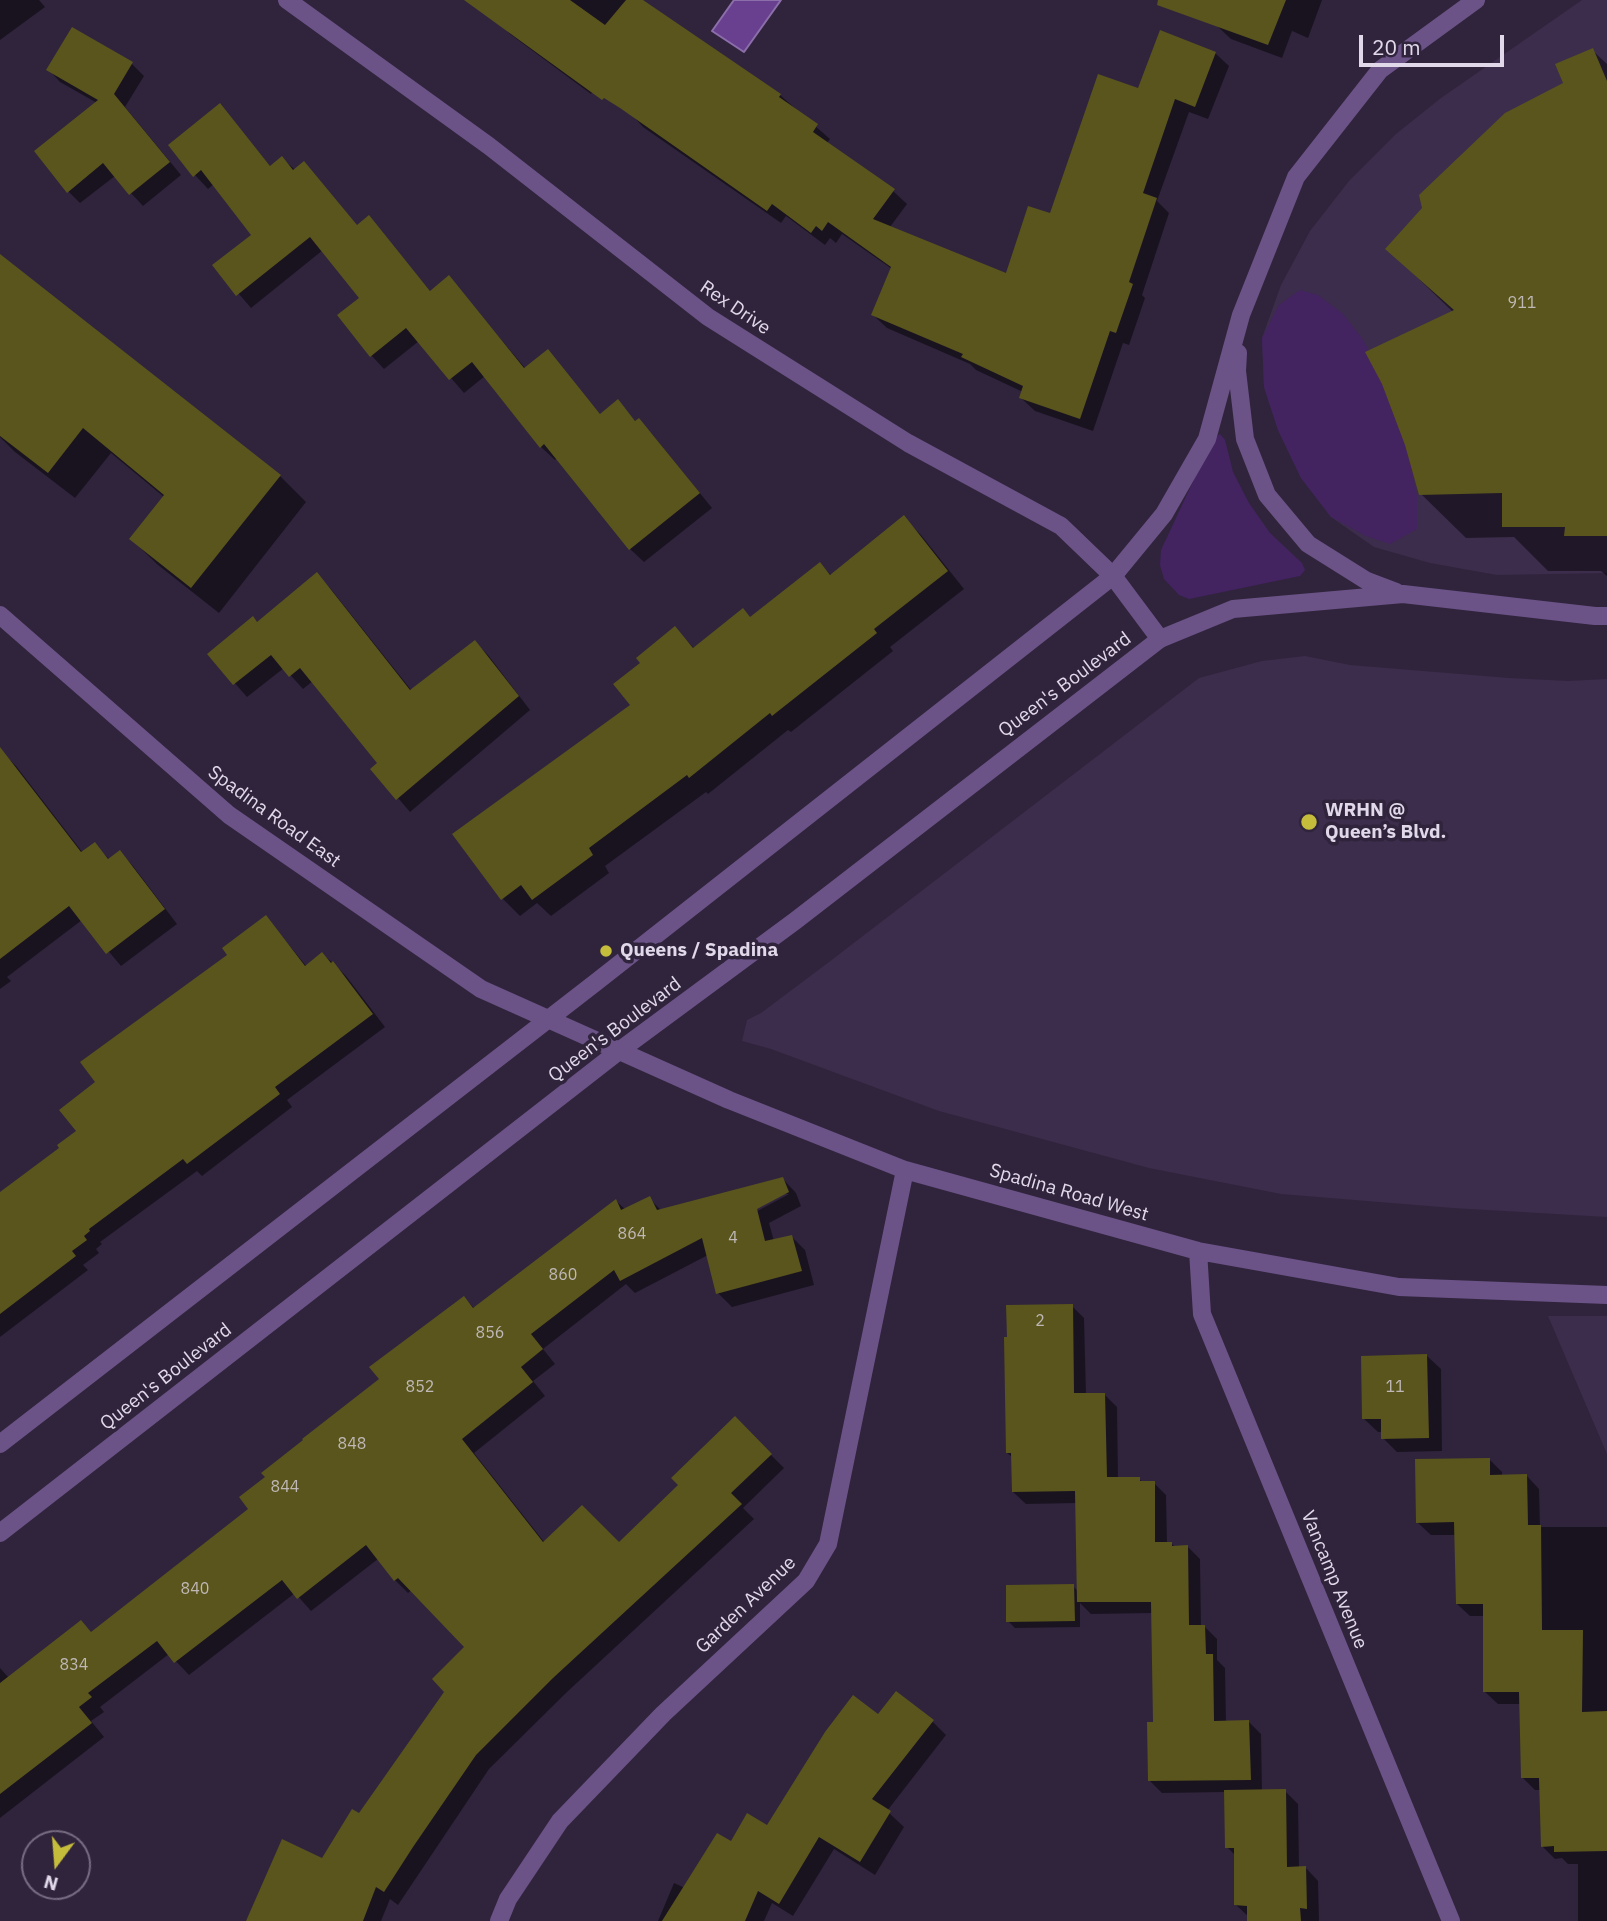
<!DOCTYPE html>
<meta charset="utf-8">
<style>
body{margin:0}
#map{position:relative;width:1607px;height:1921px;overflow:hidden;background:#30243d;font-family:"IBM Plex Sans",sans-serif}
canvas{display:block}
.north{position:absolute;left:21px;top:1830px;width:70px;height:70px;box-sizing:border-box;background:#30243d;border:2px solid #776c82;border-radius:50%;rotate:196deg;font-size:19px;font-weight:700;line-height:28px;text-align:center;color:#e1d9ea}
.north::after{content:'';display:block;margin:auto;width:24px;height:32px;background:#c6bc3c;clip-path:polygon(50% 0,100% 100%,50% 72%,0 100%)}
.scale{position:absolute;left:1359px;top:35px;width:145px;height:32px;box-sizing:border-box;border:4px solid #e1d9ea;border-top:0;padding-left:9px;font-size:21px;line-height:24px;white-space:nowrap;color:#e1d9ea;-webkit-text-stroke:5px #30243d;paint-order:stroke}
</style>
<div id="map">
<canvas width="1607" height="1921"></canvas>
<div class="north">N</div>
<div class="scale">20 m</div>
</div>
<script>
const ctx = document.querySelector('canvas').getContext('2d');
ctx.lineJoin = 'round';
function fillPath(path, color) { ctx.fillStyle = color; ctx.fill(path, 'evenodd'); }
const poly = rows => new Path2D(rows.map(r => 'M' + r).join(''));
function strokePath(path, color, width, dash) { ctx.strokeStyle = color; ctx.lineWidth = width; ctx.lineCap = dash ? 'butt' : 'round'; ctx.setLineDash(dash || []); ctx.stroke(path); }
function drawText(font, color, halo, rows, align = 'center') {
  ctx.font = font + ' "IBM Plex Sans",sans-serif'; ctx.lineWidth = 7; ctx.setLineDash([]); ctx.textBaseline = 'middle'; ctx.strokeStyle = halo; ctx.fillStyle = color; for (const [text, x, y, turn = 0] of rows) {
    ctx.save(); ctx.translate(x, y); ctx.rotate((+turn || 0) * Math.PI / 180); ctx.textAlign = isNaN(turn) ? turn : align; if (halo) ctx.strokeText(text, 0, 0); ctx.fillText(text, 0, 0); ctx.restore();
  }
}
const built = poly([
 [1582,0,1607,0,1607,573,1497,575,1430,563,1374,547,1331,517,1301,478,1278,430,1264,387,1262,338,1281,285,1310,231,1349,181,1396,134,1441,98],
 [1305,656,1350,665,1509,678,1568,681,1607,679,1607,1217,1453,1208,1281,1194,1149,1168,939,1111,771,1049,742,1041,747,1020,761,1013,829,962,1199,678,1262,661],
 [1548,1316,1607,1316,1607,1454]
]);
const green = poly([
 [1300,290,1318,295,1343,314,1361,337,1387,381,1407,446,1417,496,1417,529,1390,544,1366,536,1331,517,1301,478,1278,430,1264,387,1262,338,1279,305],
 [1220,434,1225,440,1233,472,1249,503,1270,533,1302,563,1305,570,1300,576,1189,599,1179,595,1164,579,1160,565,1161,550,1213,439]
]);
const water = poly([
 [734,0,781,0,744,52,712,31,734,0]
]);
const shadow = poly([
 [0,0,39,0,45,7,0,40],
 [485,0,639,0,648,9,591,94,510,34,497,21],
 [1227,0,1322,0,1308,38,1292,31,1282,58,1231,39,1217,26],
 [1592,50,1607,64,1607,576,1601,571,1548,571,1514,537,1466,538,1421,494,1453,312,1388,249,1565,83],
 [1215,53,1229,66,1208,119,1189,112,1157,201,1169,213,1142,295,1145,298,1129,345,1123,343,1093,431,1035,411,1021,398,1023,392,976,370,970,364,887,328,873,315,892,269,842,234,836,243,830,238,825,245,786,216,781,223,643,127,630,113,780,95,830,139,827,143,893,191,907,204,890,227,1007,275,1139,90],
 [132,64,144,76,125,107,181,175,143,206,115,176,80,203,68,191,97,103,60,82,48,69],
 [220,106,271,167,282,158,358,227,369,218,431,292,449,278,526,369,547,351,601,415,618,402,636,422,639,420,652,434,712,508,644,562,630,549,557,458,555,460,541,447,485,376,464,393,419,341,384,369,371,355,362,299,323,250,251,308,215,266,253,235,214,184,208,189,195,175],
 [0,257,280,476,306,502,219,613,158,565,131,539,164,497,111,453,75,498,15,452,0,437],
 [904,518,921,535,964,589,890,647,893,651,791,732,788,730,708,794,706,792,605,866,609,873,551,916,537,903,520,916,503,899,632,705,643,663,675,629,694,648,751,618,820,564,832,576],
 [317,575,330,588,412,691,475,642,488,655,530,710,410,812,373,769,380,763,313,681,303,689,284,668,247,697,209,654,257,623],
 [2,752,16,766,83,853,94,844,110,860,120,852,133,866,177,924,121,966,82,920,7,977,11,981,0,989,0,754],
 [266,917,307,967,322,954,333,963,346,976,385,1027,287,1100,292,1107,202,1176,197,1171,100,1242,102,1244,96,1249,99,1253,83,1265,88,1270,0,1337,0,1194,61,1148,78,1132,98,1082,230,956],
 [783,1179,796,1193,801,1206,769,1223,774,1241,792,1237,805,1250,814,1285,732,1307,718,1293,708,1255,635,1293,626,1284,543,1349,555,1364,533,1381,545,1396,474,1453,545,1543,619,1545,680,1485,735,1419,784,1468,743,1508,754,1519,567,1692,489,1769,398,1905,390,1899,381,1921,248,1921,323,1860,359,1816,447,1692,467,1647,412,1590,408,1593,395,1580,378,1559,311,1611,295,1593,189,1675,169,1654,100,1707,104,1712,91,1721,104,1737,0,1818,0,1668,9,1678,81,1622,92,1633,250,1509,464,1298,475,1309,616,1201,626,1210,649,1198,662,1211],
 [782,1194,789,1194,750,1215,748,1212],
 [1072,1306,1084,1318,1086,1395,1105,1395,1117,1407,1118,1479,1139,1479,1144,1483,1154,1483,1166,1495,1167,1543,1171,1543,1175,1547,1188,1547,1200,1559,1201,1627,1205,1627,1217,1639,1217,1660,1225,1668,1226,1723,1249,1722,1261,1734,1262,1791,1285,1791,1298,1804,1299,1868,1306,1868,1318,1881,1319,1921,1249,1921,1249,1917,1236,1905,1236,1856,1227,1847,1226,1792,1162,1793,1150,1781,1155,1724,1153,1613,1091,1614,1080,1603,1080,1627,1015,1628,1008,1621,1073,1586,1078,1591,1077,1503,1026,1504,1013,1492,1013,1458,1007,1453],
 [1427,1356,1441,1369,1442,1451,1397,1452,1383,1438,1383,1432,1378,1432,1364,1419],
 [1489,1459,1502,1472,1502,1476,1527,1476,1539,1489,1540,1527,1607,1527,1607,1921,1578,1921,1578,1864,1568,1864,1562,1858,1555,1859,1542,1846,1541,1790,1535,1790,1522,1777,1521,1704,1498,1704,1485,1692,1484,1616,1470,1616,1457,1604,1456,1535,1431,1535,1418,1523],
 [878,1716,932,1721,946,1735,887,1811,904,1827,875,1875,834,1849,793,1916,772,1903,764,1921,658,1921,674,1883,685,1888,731,1843,767,1827]
]);
const building = poly([
 [464,0,570,0,605,25,626,0,643,0,781,94,779,97,818,124,813,132,895,189,873,219,1006,273,1028,206,1050,213,1098,74,1138,88,1160,30,1216,52,1195,107,1175,99,1143,193,1157,198,1129,282,1133,284,1116,333,1110,331,1080,419,1019,398,1023,386,961,357,963,354,871,315,891,267,828,222,822,231,816,226,811,233,772,204,767,211,620,108,604,98,602,100],
 [1158,0,1286,0,1268,45,1157,5],
 [72,27,133,62,114,94,170,162,129,195,103,163,67,193,34,151,98,100,46,70],
 [1593,48,1607,81,1607,536,1564,536,1565,527,1502,527,1502,493,1419,495,1405,445,1382,384,1365,352,1454,310,1385,249,1422,208,1419,195,1505,113,1563,83,1555,64],
 [220,103,270,166,282,156,293,170,304,161,357,225,369,215,430,291,449,275,524,368,548,349,600,414,618,399,635,421,639,418,700,493,629,550,544,444,540,448,472,362,449,380,406,328,370,357,337,315,359,298,310,237,236,296,212,265,251,235,201,170,193,177,168,145],
 [0,254,281,475,191,588,129,539,164,495,83,428,48,473,0,436],
 [904,515,948,571,874,629,877,633,772,716,770,713,689,778,687,775,589,848,593,855,532,900,521,885,501,900,452,834,630,705,613,684,640,663,636,658,675,626,693,648,743,608,750,617,820,562,830,575],
 [317,572,410,690,475,640,519,696,396,800,370,769,377,763,300,668,289,677,271,655,233,685,207,654,253,616,257,622],
 [0,747,81,852,95,842,108,859,120,850,165,909,106,954,69,906,0,959],
 [266,915,305,966,322,952,331,963,333,961,373,1014,275,1087,280,1094,187,1164,183,1159,89,1229,90,1231,84,1236,87,1240,72,1251,76,1256,0,1314,0,1192,59,1148,57,1145,76,1131,59,1110,95,1082,80,1062,227,955,222,948],
 [783,1177,789,1192,757,1209,765,1241,792,1235,802,1271,716,1294,702,1238,620,1281,614,1270,531,1334,543,1349,521,1367,533,1382,462,1439,543,1542,582,1505,619,1542,678,1485,671,1478,735,1416,772,1454,731,1493,742,1504,553,1678,476,1755,413,1847,384,1892,376,1887,363,1921,246,1921,282,1839,322,1858,352,1809,359,1813,444,1692,432,1679,464,1647,398,1578,394,1581,366,1545,297,1599,282,1580,174,1663,157,1641,88,1693,92,1697,79,1707,92,1723,0,1794,0,1683,81,1620,91,1632,248,1509,239,1497,265,1477,261,1473,303,1440,302,1439,379,1379,369,1367,464,1296,473,1308,616,1199,621,1210,650,1196,657,1210],
 [1073,1304,1074,1393,1105,1393,1107,1477,1140,1477,1140,1481,1155,1481,1155,1542,1172,1542,1172,1546,1188,1545,1189,1625,1205,1625,1206,1654,1213,1654,1214,1721,1249,1720,1251,1780,1148,1781,1147,1722,1153,1722,1151,1602,1077,1602,1075,1491,1012,1492,1011,1453,1006,1453,1004,1337,1007,1337,1006,1305],
 [1427,1354,1429,1438,1381,1439,1381,1419,1362,1419,1361,1356],
 [1490,1458,1490,1475,1527,1474,1528,1525,1541,1525,1542,1630,1583,1630,1582,1712,1607,1711,1607,1851,1554,1852,1554,1846,1541,1847,1539,1778,1521,1778,1519,1692,1483,1692,1483,1604,1456,1604,1454,1522,1416,1523,1415,1459],
 [1074,1584,1075,1621,1006,1622,1006,1585],
 [896,1691,934,1720,872,1799,891,1811,860,1862,819,1837,779,1904,758,1891,745,1921,662,1921,717,1833,731,1841,747,1813,767,1825,825,1732,853,1695,878,1714],
 [1286,1789,1287,1867,1306,1866,1307,1909,1300,1908,1301,1921,1247,1921,1247,1906,1234,1905,1234,1848,1225,1848,1224,1790]
]);
const minor = poly([
 [287,0,489,146,708,317,908,443,1061,526,1113,576,1160,639],
 [0,615,229,815,481,989,729,1100,905,1170,1198,1251,1399,1287,1607,1295],
 [1198,1251,1202,1314,1451,1921],
 [499,1921,508,1899,560,1821,663,1714,806,1581,828,1544,905,1170]
]);
const tertiary = poly([
 [1238,353,1237,371,1245,439,1267,495,1308,544,1367,581,1396,592],
 [0,1444,595,983,1113,576,1164,514,1207,439,1241,315,1296,177,1380,70,1476,0],
 [0,1533,619,1051,795,921,1160,639,1233,609,1403,594,1595,616,1607,616]
]);
const markers = [
 [1309,822,9,"#c6bc3c"],
 [606,951,7,"#c6bc3c"]
];
const numberNames = [
 ["911",1522,303],
 ["864",632,1234],
 ["4",733,1238],
 ["860",563,1275],
 ["2",1040,1321],
 ["856",490,1333],
 ["852",420,1387],
 ["11",1395,1387],
 ["848",352,1444],
 ["844",285,1487],
 ["840",195,1589],
 ["834",74,1665]
];
const streetNames = [
 ["Rex Drive",735,308,34],
 ["Queen's Boulevard",1065,685,-37],
 ["Spadina Road East",274,817,36],
 ["Queen's Boulevard",615,1030,-37],
 ["Spadina Road West",1069,1193,16],
 ["Queen's Boulevard",166,1377,-38],
 ["Vancamp Avenue",1334,1580,68],
 ["Garden Avenue",746,1605,-44]
];
const poiNames = [
 ["WRHN @",1325,811],
 ["Queen’s Blvd.",1325,833],
 ["Queens / Spadina",620,951]
];
fillPath(built, '#3c2d4c');
fillPath(green, '#432360');
fillPath(water, '#68408f');
strokePath(water, '#8c6eaa', 2);
fillPath(shadow, '#0007');
fillPath(building, '#5a551c');
strokePath(minor, '#6c5387', 18);
strokePath(tertiary, '#6c5387', 18);
for (const [x, y, r, color] of markers) { const dot = new Path2D(); dot.arc(x, y, r, 0, 2 * Math.PI); ctx.fillStyle = color; ctx.fill(dot); strokePath(dot, '#30243d', 2.5); }
drawText('16px', '#bfb8b6', null, numberNames);
drawText('19px', '#e1d9ea', '#30243d', streetNames);
drawText('bold 19px', '#e1d9ea', '#30243d', poiNames, 'left');
</script>
